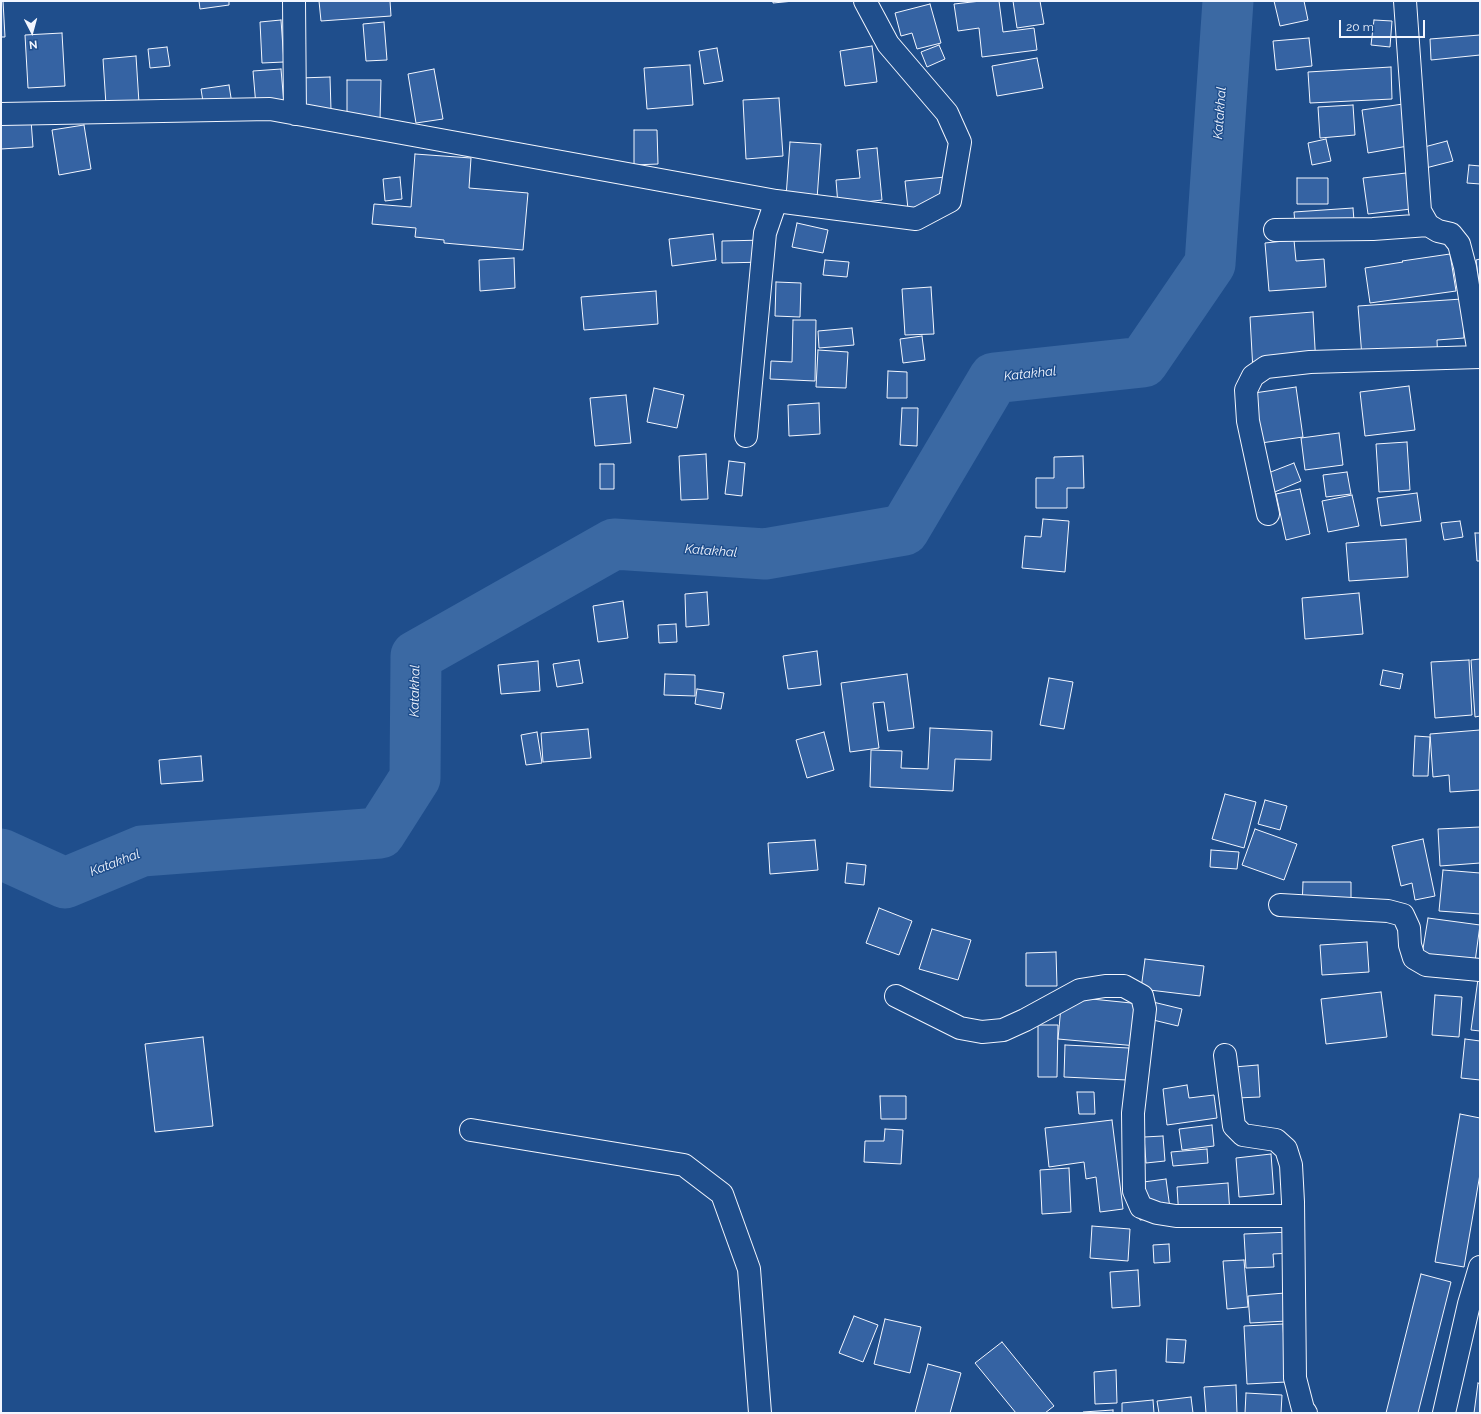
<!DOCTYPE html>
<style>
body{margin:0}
#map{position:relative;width:1481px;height:1414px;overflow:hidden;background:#1f4e8c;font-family:Raleway,sans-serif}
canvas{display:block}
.frame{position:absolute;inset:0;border:2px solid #f2f6ff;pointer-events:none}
.north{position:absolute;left:12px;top:12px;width:40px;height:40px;-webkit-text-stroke:3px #1f4e8c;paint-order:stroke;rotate:174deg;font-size:11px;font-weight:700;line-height:16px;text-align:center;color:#f2f6ff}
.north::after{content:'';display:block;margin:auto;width:14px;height:18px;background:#f2f6ff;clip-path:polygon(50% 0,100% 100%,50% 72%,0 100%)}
.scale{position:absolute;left:1339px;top:20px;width:86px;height:18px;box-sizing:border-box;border:2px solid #f2f6ff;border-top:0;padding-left:5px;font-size:12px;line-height:14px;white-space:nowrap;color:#f2f6ff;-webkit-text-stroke:3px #1f4e8c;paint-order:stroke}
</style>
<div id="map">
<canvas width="1481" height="1414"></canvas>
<div class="frame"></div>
<div class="north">N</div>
<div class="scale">20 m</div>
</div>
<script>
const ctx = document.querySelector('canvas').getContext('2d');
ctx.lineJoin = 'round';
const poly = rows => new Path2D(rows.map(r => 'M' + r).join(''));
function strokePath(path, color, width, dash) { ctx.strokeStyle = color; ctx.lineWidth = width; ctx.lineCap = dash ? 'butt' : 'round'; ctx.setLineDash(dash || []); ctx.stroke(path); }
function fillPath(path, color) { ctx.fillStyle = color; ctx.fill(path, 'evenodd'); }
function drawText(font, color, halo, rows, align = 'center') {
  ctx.font = font + ' Raleway,sans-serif'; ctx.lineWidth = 3; ctx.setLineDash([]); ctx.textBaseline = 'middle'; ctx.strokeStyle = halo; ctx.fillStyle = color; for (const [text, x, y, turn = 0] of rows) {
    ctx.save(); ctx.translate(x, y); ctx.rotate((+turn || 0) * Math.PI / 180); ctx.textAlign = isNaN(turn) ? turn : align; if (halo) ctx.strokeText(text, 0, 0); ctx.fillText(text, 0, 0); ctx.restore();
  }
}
const river = poly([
 [1,854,65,883,142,851,380,833,415,778,416,656,614,544,765,554,904,530,994,378,1143,362,1210,264,1228,1]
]);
const building = poly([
 [1,1,3,1,5,37,1,37,1,1],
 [199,1,229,1,229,5,200,9,199,1],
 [319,1,390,1,391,16,321,21,319,1],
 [773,1,794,1,773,3,773,1],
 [981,1,999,1,1003,32,1034,28,1037,50,982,57,979,28,958,31,954,4,981,1],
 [1013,1,1040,1,1044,24,1017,28,1013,1],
 [1274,1,1304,1,1308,20,1280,26,1274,1],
 [930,4,941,43,917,49,912,33,901,36,895,13,930,4],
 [281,20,284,62,262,63,260,22,281,20],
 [1374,20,1392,21,1390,47,1371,45,1374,20],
 [384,22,387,60,366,61,363,24,384,22],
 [62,33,65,86,28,88,25,35,62,33],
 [1480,35,1480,55,1431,60,1430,39,1480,35],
 [1309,38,1312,66,1276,70,1273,41,1309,38],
 [939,45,945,59,927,67,921,52,939,45],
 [872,46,877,82,845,86,840,51,872,46],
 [167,47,170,66,150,68,148,49,167,47],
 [717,48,723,81,704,84,699,51,717,48],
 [136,56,139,103,106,105,103,59,136,56],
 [1037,58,1043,88,997,96,992,66,1037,58],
 [690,65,693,105,647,109,644,68,690,65],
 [1391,67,1392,99,1310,103,1308,72,1391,67],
 [281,69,284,104,256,106,253,71,281,69],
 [434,69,443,119,416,123,408,74,434,69],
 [330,77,331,110,300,111,299,78,330,77],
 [347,80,381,80,380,120,347,120,347,80],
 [229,85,232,104,204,108,201,89,229,85],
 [779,98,783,156,746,159,743,100,779,98],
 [1403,104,1408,146,1368,153,1362,110,1403,104],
 [1353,105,1355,135,1320,138,1318,107,1353,105],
 [31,120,33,147,1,149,1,123,31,120],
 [84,125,91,169,59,175,52,130,84,125],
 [634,130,657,130,658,164,634,165,634,130],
 [1326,139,1331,161,1312,165,1308,143,1326,139],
 [1447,141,1453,161,1418,170,1413,150,1447,141],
 [790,142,821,144,817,199,786,197,790,142],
 [877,148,882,200,838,205,836,180,860,178,857,150,877,148],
 [415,154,471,158,469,188,528,193,523,250,444,243,444,240,415,237,416,228,372,224,374,204,411,207,415,154],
 [1469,165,1480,166,1480,184,1467,183,1469,165],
 [1406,173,1411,209,1368,214,1363,178,1406,173],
 [400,177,402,199,385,201,383,179,400,177],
 [945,177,948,205,908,209,905,181,945,177],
 [1297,178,1328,178,1328,204,1297,204,1297,178],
 [1353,208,1355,233,1296,237,1294,212,1353,208],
 [797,223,828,230,823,253,792,247,797,223],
 [713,234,716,260,672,266,669,239,713,234],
 [766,240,766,262,722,263,722,241,766,240],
 [1294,240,1296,261,1324,259,1326,287,1269,291,1265,243,1294,240],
 [1450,254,1456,291,1370,303,1365,268,1403,262,1402,261,1450,254],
 [514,258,515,288,480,291,479,260,514,258],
 [1480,259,1480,292,1476,260,1480,259],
 [825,260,849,262,847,277,823,275,825,260],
 [776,282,801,283,800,317,775,316,776,282],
 [931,287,934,334,905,335,902,289,931,287],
 [656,291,658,324,584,330,581,297,656,291],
 [1462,299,1464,338,1437,340,1438,365,1363,370,1358,306,1462,299],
 [1313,312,1316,366,1253,371,1250,317,1313,312],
 [793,320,816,320,815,381,770,379,771,361,792,362,793,320],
 [852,328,854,345,819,348,818,331,852,328],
 [922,336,925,360,903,363,900,339,922,336],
 [818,350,848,352,846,388,816,387,818,350],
 [888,371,907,372,907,398,887,398,888,371],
 [1409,386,1415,430,1365,436,1360,392,1409,386],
 [1296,387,1303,437,1261,443,1254,393,1296,387],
 [654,388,684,395,677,428,647,422,654,388],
 [626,395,631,443,595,446,590,398,626,395],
 [819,403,820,434,789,436,788,405,819,403],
 [902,408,918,408,917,446,900,445,902,408],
 [1339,433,1343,465,1305,470,1301,438,1339,433],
 [1407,442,1410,490,1379,492,1376,444,1407,442],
 [706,454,708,499,681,500,679,456,706,454],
 [1083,456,1084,488,1067,488,1067,508,1036,508,1036,478,1054,478,1054,457,1083,456],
 [729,461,745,463,742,496,725,494,729,461],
 [1294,463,1301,481,1270,494,1263,475,1294,463],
 [600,464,614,464,614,489,600,489,600,464],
 [1347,472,1351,494,1326,497,1323,475,1347,472],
 [1300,489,1310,534,1286,540,1276,494,1300,489],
 [1417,493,1421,521,1381,526,1377,498,1417,493],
 [1352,495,1359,526,1328,532,1322,501,1352,495],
 [1043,519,1069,521,1065,572,1022,568,1025,536,1041,537,1043,519],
 [1460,521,1463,537,1444,540,1441,523,1460,521],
 [1475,533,1480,533,1480,561,1477,561,1475,533],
 [1406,539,1408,577,1349,581,1346,543,1406,539],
 [707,592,709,625,686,627,685,594,707,592],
 [1359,593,1363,634,1305,639,1302,598,1359,593],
 [623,601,628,638,598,642,593,606,623,601],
 [676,624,677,642,659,643,658,625,676,624],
 [817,651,821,685,788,689,783,656,817,651],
 [1480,659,1480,716,1475,717,1471,660,1480,659],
 [579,660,583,683,557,687,553,664,579,660],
 [1469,660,1472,715,1435,718,1431,662,1469,660],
 [538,661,540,691,501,694,498,665,538,661],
 [1383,670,1403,674,1400,689,1380,685,1383,670],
 [665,674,695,675,695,696,664,695,665,674],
 [907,674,914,728,888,731,884,702,873,703,879,748,850,752,841,683,907,674],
 [1049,678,1073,682,1064,729,1040,725,1049,678],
 [697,689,724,693,721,709,695,704,697,689],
 [930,728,992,731,991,760,955,759,953,791,870,787,871,750,902,751,901,768,928,769,930,728],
 [588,729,591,758,543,762,541,733,588,729],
 [1480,730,1480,790,1450,792,1449,775,1433,777,1430,734,1480,730],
 [537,732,542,763,526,765,521,735,537,732],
 [824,732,834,770,807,778,796,740,824,732],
 [1415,736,1430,737,1428,776,1413,776,1415,736],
 [201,756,203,781,161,784,159,760,201,756],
 [1225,794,1256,802,1244,848,1212,839,1225,794],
 [1265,800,1287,806,1280,830,1258,824,1265,800],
 [1480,827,1480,863,1440,866,1438,829,1480,827],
 [1255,829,1297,844,1284,880,1242,865,1255,829],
 [1423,839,1435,896,1415,900,1412,883,1401,886,1392,846,1423,839],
 [815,840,818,870,770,874,768,843,815,840],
 [1211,850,1239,852,1237,869,1210,867,1211,850],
 [847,863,866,865,864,885,845,883,847,863],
 [1443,870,1480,873,1480,914,1439,911,1443,870],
 [1303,882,1351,882,1351,909,1302,908,1303,882],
 [879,908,912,921,899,955,866,943,879,908],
 [1428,918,1480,925,1474,969,1421,961,1428,918],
 [932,929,971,940,958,980,919,969,932,929],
 [1367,942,1369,972,1322,975,1320,945,1367,942],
 [1056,952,1057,986,1026,986,1026,953,1056,952],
 [1145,959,1204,966,1200,996,1141,989,1145,959],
 [1478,979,1480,980,1480,1031,1471,1030,1478,979],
 [1381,992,1387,1037,1326,1044,1321,999,1381,992],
 [1435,995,1462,997,1459,1037,1432,1035,1435,995],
 [1062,996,1141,1004,1137,1046,1058,1039,1062,996],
 [1153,1002,1182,1009,1178,1026,1149,1019,1153,1002],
 [1038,1025,1058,1025,1057,1077,1038,1077,1038,1025],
 [203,1037,213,1126,155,1132,145,1044,203,1037],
 [1465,1039,1480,1041,1480,1080,1461,1078,1465,1039],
 [1065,1045,1129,1048,1127,1080,1064,1077,1065,1045],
 [1258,1065,1260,1097,1236,1098,1234,1067,1258,1065],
 [1187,1085,1189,1098,1214,1095,1217,1118,1167,1125,1163,1089,1187,1085],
 [1077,1092,1094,1092,1095,1114,1079,1114,1077,1092],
 [880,1096,906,1096,906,1119,881,1119,880,1096],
 [1460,1114,1480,1118,1480,1174,1464,1267,1435,1262,1460,1114],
 [1112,1120,1123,1209,1100,1212,1096,1177,1086,1179,1084,1162,1049,1167,1045,1128,1112,1120],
 [1212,1125,1214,1146,1182,1150,1179,1129,1212,1125],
 [885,1129,903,1130,901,1164,864,1162,865,1141,884,1141,885,1129],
 [1163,1136,1165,1161,1146,1163,1144,1137,1163,1136],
 [1207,1149,1208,1163,1173,1166,1171,1152,1207,1149],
 [1271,1154,1274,1194,1239,1197,1236,1158,1271,1154],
 [1069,1168,1071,1212,1042,1214,1040,1170,1069,1168],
 [1166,1179,1171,1216,1140,1220,1136,1183,1166,1179],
 [1228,1183,1230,1214,1179,1218,1177,1187,1228,1183],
 [1092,1226,1130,1229,1128,1261,1090,1258,1092,1226],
 [1291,1232,1292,1253,1273,1254,1274,1267,1246,1268,1244,1234,1291,1232],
 [1169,1244,1170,1262,1154,1263,1153,1245,1169,1244],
 [1244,1260,1248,1307,1227,1309,1223,1261,1244,1260],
 [1138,1270,1140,1306,1112,1308,1110,1272,1138,1270],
 [1421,1274,1451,1282,1418,1413,1386,1413,1421,1274],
 [1285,1293,1287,1321,1250,1323,1248,1296,1285,1293],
 [854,1316,878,1325,863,1362,839,1353,854,1316],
 [885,1319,921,1327,910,1373,874,1364,885,1319],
 [1283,1324,1286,1382,1247,1384,1244,1326,1283,1324],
 [1167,1339,1186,1340,1184,1363,1166,1362,1167,1339],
 [1002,1342,1054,1406,1045,1413,1016,1413,975,1363,1002,1342],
 [928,1364,961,1373,950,1413,915,1413,928,1364],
 [1116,1370,1117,1403,1095,1404,1094,1372,1116,1370],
 [1478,1383,1480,1384,1480,1413,1474,1413,1478,1383],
 [1236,1385,1237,1413,1206,1413,1204,1387,1236,1385],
 [1246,1393,1282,1395,1281,1413,1245,1413,1246,1393],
 [1191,1397,1193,1413,1159,1413,1157,1401,1191,1397],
 [1153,1400,1154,1413,1122,1413,1122,1403,1153,1400],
 [1113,1410,1113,1413,1084,1413,1083,1412,1113,1410]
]);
const minor = poly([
 [294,1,295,114],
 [1405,1,1420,211,1428,225,1438,231,1451,234,1459,244,1465,267,1478,348,1480,350],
 [1,114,270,109,776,201,916,219,950,201,960,142,947,113,888,44,865,1],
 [1275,230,1373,229,1428,225],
 [746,436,765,233,776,201],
 [1268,514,1248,421,1246,390,1253,376,1266,367,1310,362,1480,357],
 [1280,905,1388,911,1403,915,1409,928,1410,945,1414,958,1426,965,1480,970],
 [896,996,960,1028,982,1032,1003,1030,1025,1020,1080,990,1105,986,1124,986,1142,996,1145,1009,1133,1113,1134,1191,1141,1207,1157,1213,1176,1216,1293,1216],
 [1225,1055,1234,1126,1243,1135,1276,1140,1286,1149,1291,1165,1293,1202,1295,1378,1303,1409,1306,1413],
 [471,1130,684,1165,722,1194,749,1269,760,1413],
 [1444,1413,1469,1304,1480,1267]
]);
const waterNames = [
 ["Katakhal",1220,113,-86],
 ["Katakhal",1030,374,-6],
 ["Katakhal",711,551,4],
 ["Katakhal",415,691,-89],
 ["Katakhal",115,863,-21]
];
strokePath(river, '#3b69a3', 51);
fillPath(building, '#3563a3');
strokePath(building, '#f2f6ff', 1);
strokePath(minor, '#f2f6ff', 24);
strokePath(minor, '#1f4e8c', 22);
drawText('italic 13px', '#f2f6ff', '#1f4e8c', waterNames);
</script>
